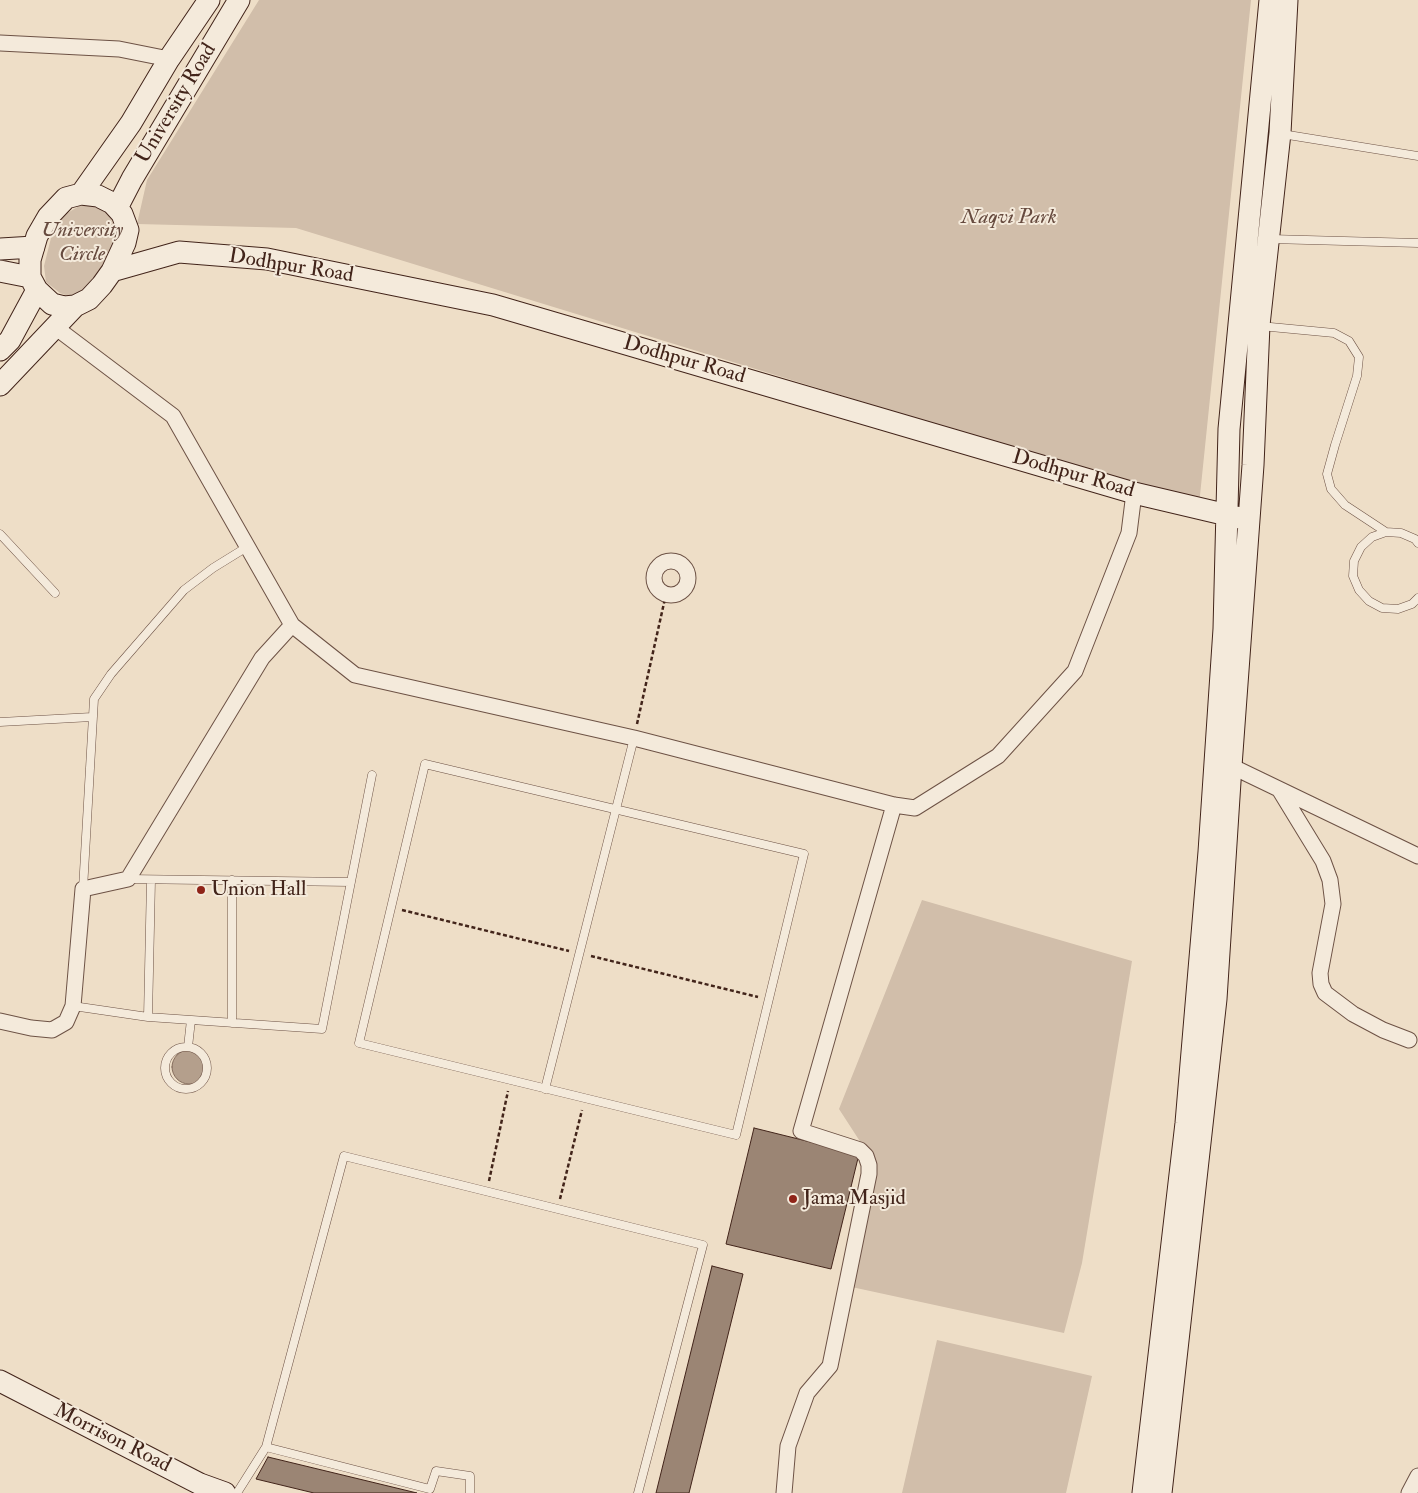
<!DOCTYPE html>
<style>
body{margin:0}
canvas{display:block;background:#eedec7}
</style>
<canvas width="1418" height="1493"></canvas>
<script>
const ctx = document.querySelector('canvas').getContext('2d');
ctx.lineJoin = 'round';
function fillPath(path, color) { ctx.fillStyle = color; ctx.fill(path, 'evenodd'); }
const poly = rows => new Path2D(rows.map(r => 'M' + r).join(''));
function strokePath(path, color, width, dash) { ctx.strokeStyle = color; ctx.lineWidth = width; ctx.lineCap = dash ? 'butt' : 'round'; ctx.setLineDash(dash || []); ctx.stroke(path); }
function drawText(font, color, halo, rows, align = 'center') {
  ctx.font = font + ' "IM FELL Double Pica",serif'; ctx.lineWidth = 4; ctx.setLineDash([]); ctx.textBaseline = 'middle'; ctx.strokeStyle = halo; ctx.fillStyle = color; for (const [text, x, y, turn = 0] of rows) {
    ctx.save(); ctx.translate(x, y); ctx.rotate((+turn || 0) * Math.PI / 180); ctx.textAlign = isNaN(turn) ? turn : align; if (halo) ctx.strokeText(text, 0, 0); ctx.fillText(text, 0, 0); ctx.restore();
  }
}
const green = poly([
 [259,0,1251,0,1199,505,296,228,137,224,147,180],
 [79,206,90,206,102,209,109,216,114,225,115,235,113,249,90,288,77,294,68,296,60,293,46,282,44,266,51,238,61,217],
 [922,900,1132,961,1082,1263,1064,1333,847,1286,874,1163,839,1109],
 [937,1340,1092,1376,1066,1493,902,1493]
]);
const water = poly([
 '172 1067a17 17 0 1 1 34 0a17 17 0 1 1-34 0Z'
]);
const building = poly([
 [754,1128,859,1154,831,1269,726,1244,754,1128],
 [712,1266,743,1274,689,1493,656,1493,712,1266],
 [268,1457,417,1493,314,1493,256,1479,268,1457]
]);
const path = poly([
 [637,724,666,594],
 [402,910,569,951],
 [591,956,758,997],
 [489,1181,508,1091],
 [560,1199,582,1110]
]);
const lane = poly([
 [1282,134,1418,156],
 [1270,239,1418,243],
 [1260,326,1334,333,1349,341,1359,357,1357,376,1335,445,1327,474,1331,489,1345,505,1386,532],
 [0,534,55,593],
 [1418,543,1415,539,1401,533,1386,532,1372,537,1361,547,1354,561,1353,576,1359,590,1369,601,1382,608,1398,609,1412,604,1418,598],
 [0,722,92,717],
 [425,764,804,854,736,1135,359,1043,425,764],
 [128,879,351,882],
 [232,880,232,1023],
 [83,889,94,699,111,674,184,590,213,568,247,547],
 [73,1006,148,1017,322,1029,372,775],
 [148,1017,151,880],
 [188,1047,191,1020],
 '165 1068a21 21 0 1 1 42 0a21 21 0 1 1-42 0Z',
 [545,1089,634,738],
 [237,1493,266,1447],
 [470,1493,470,1476,436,1471,430,1489,266,1447,344,1156,703,1245,638,1493]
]);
const street = poly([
 [0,43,119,49,169,59],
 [55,327,173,416,292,625,355,675,634,738,894,805,915,808,998,756,1075,671,1129,533,1134,493],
 '654 578a17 17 0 1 1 34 0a17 17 0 1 1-34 0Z',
 [1223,764,1231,766,1418,856],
 [1279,789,1323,861,1330,880,1333,904,1320,973,1321,984,1325,993,1353,1014,1383,1030,1409,1040],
 [0,1021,31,1028,52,1030,66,1022,73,1006,83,889,128,879,262,658,292,625],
 [784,1493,788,1446,807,1393,830,1366,869,1174,869,1165,866,1156,860,1150,801,1131,894,805],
 [1409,1493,1418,1476]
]);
const secondary = poly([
 [81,194,98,196,112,203,122,214,128,230,125,243,112,271,102,285,89,299,75,306,64,307,52,304,37,290,30,277,30,260,37,236,48,217,66,198,81,194],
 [81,194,131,123,169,59,209,0],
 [117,208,132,179,239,0],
 [0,249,34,247],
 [0,271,30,277],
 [112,271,179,252,267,259,493,305,1134,493,1240,518],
 [0,350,10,340,37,290],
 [0,385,75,306],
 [0,1381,200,1484,225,1493],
 [1143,1493,1186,1123,1209,852,1224,629,1229,429,1270,0],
 [1161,1493,1216,999,1231,766,1253,465,1259,325,1280,133,1287,0]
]);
const markers = [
 [201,890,5,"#8f2418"],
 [793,1199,5,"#8f2418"]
];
const streetNames = [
 ["University Road",177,104,-59],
 ["Dodhpur Road",291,267,9],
 ["Dodhpur Road",684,361,16],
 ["Dodhpur Road",1073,475,16],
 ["Morrison Road",112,1439,27]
];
const parkNames = [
 ["Naqvi Park",1009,218],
 ["University",82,231],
 ["Circle",82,255]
];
const poiNames = [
 ["Union Hall",211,890],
 ["Jama Masjid",803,1199]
];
fillPath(green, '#d1beaa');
fillPath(water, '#b49f8c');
strokePath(water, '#866e5e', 1);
fillPath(building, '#9b8574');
strokePath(building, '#42241a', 1);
strokePath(lane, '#6d5245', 9);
strokePath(street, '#6d5245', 17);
strokePath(secondary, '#42241a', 23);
strokePath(path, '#42241a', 2.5, [4, 2.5]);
strokePath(lane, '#f4eadb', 8);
strokePath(street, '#f4eadb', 15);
strokePath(secondary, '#f4eadb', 21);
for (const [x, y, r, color] of markers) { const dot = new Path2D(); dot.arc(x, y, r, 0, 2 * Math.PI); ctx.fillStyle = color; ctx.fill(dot); strokePath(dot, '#f4eadb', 2); }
drawText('21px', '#42241a', '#f4eadb', streetNames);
drawText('italic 21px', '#664a3e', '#f4eadb', parkNames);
drawText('21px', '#42241a', '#f4eadb', poiNames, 'left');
</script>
